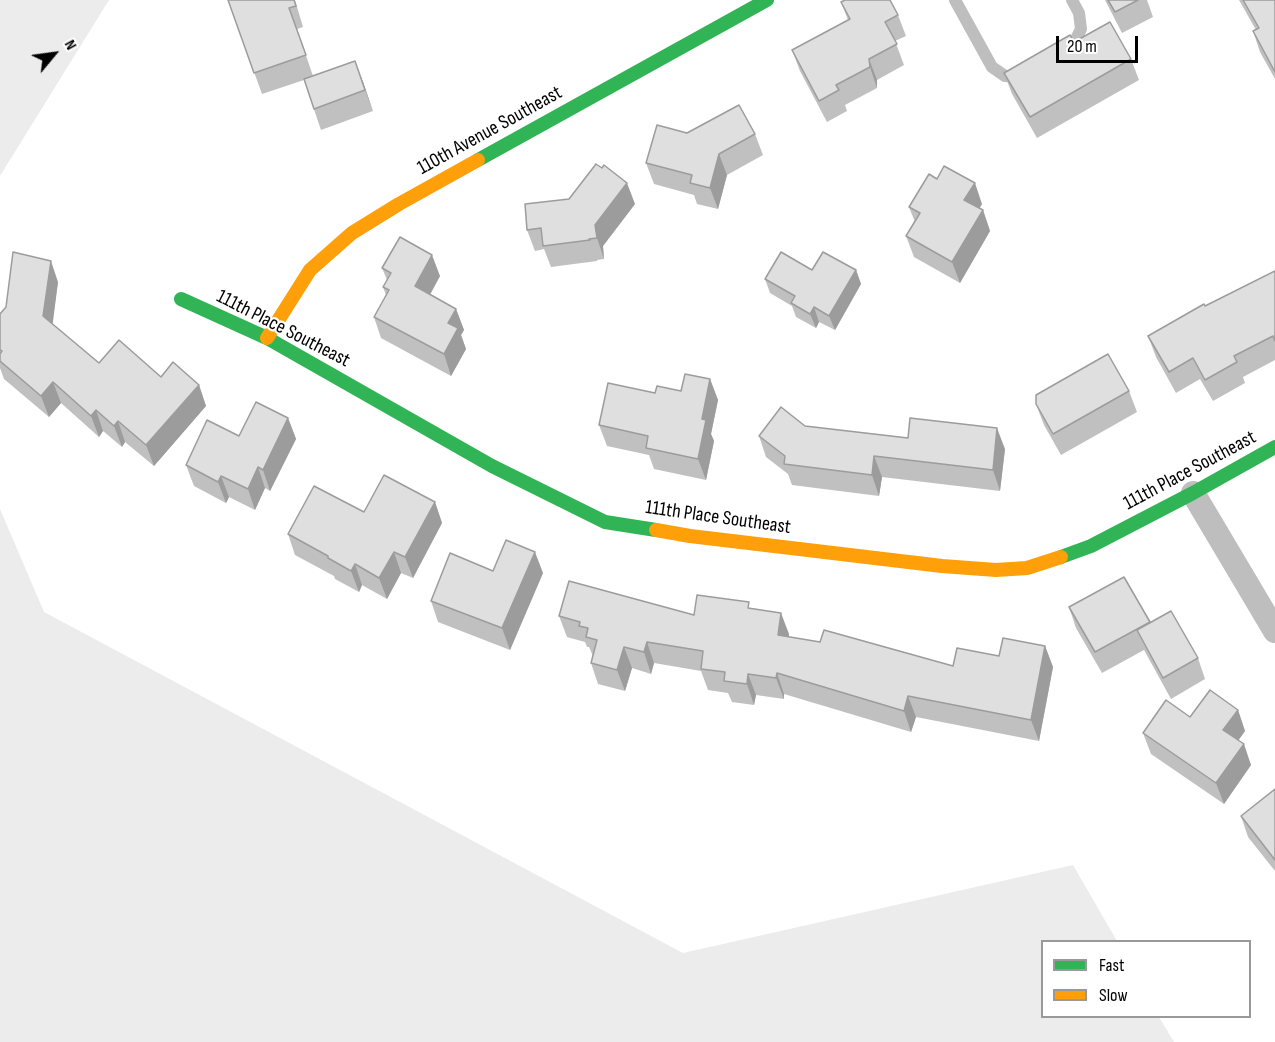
<!DOCTYPE html>
<style>
body{margin:0}
#map{position:relative;width:1275px;height:1042px;overflow:hidden;background:#fff;font-family:"Sofia Sans Condensed",sans-serif}
canvas{display:block}
.legend{position:absolute;left:1041px;top:940px;width:210px;height:78px;box-sizing:border-box;background:#fff;border:2px solid #999;margin:0;padding:8px 10px;list-style:none;font-size:18px;color:#000}
.legend li{display:flex;align-items:center;gap:12px;height:30px}
.legend b{width:30px;border:2px solid #999}
.north{position:absolute;left:24px;top:24px;width:60px;height:60px;-webkit-text-stroke:4px #fff;paint-order:stroke;rotate:61deg;font-size:16px;font-weight:700;line-height:24px;text-align:center;color:#000}
.north::after{content:'';display:block;margin:auto;width:21px;height:27px;background:#000;clip-path:polygon(50% 0,100% 100%,50% 72%,0 100%)}
.scale{position:absolute;left:1056px;top:36px;width:82px;height:27px;box-sizing:border-box;border:3px solid #000;border-top:0;padding-left:8px;font-size:18px;line-height:21px;white-space:nowrap;color:#000;-webkit-text-stroke:4px #fff;paint-order:stroke}
</style>
<div id="map">
<canvas width="1275" height="1042"></canvas>
<ul class="legend">
<li><b style="height:8px;background:#30b455"></b>Fast</li>
<li><b style="height:8px;background:#ff9f0a"></b>Slow</li>
</ul>
<div class="north">N</div>
<div class="scale">20 m</div>
</div>
<script>
const ctx = document.querySelector('canvas').getContext('2d');
ctx.lineJoin = 'round';
function fillPath(path, color) { ctx.fillStyle = color; ctx.fill(path, 'evenodd'); }
const poly = rows => new Path2D(rows.map(r => 'M' + r).join(''));
function strokePath(path, color, width, dash) { ctx.strokeStyle = color; ctx.lineWidth = width; ctx.lineCap = dash ? 'butt' : 'round'; ctx.setLineDash(dash || []); ctx.stroke(path); }
function drawText(font, color, halo, rows, align = 'center') {
  ctx.font = font + ' "Sofia Sans Condensed",sans-serif'; ctx.lineWidth = 4.5; ctx.setLineDash([]); ctx.textBaseline = 'middle'; ctx.strokeStyle = halo; ctx.fillStyle = color; for (const [text, x, y, turn = 0] of rows) {
    ctx.save(); ctx.translate(x, y); ctx.rotate((+turn || 0) * Math.PI / 180); ctx.textAlign = isNaN(turn) ? turn : align; if (halo) ctx.strokeText(text, 0, 0); ctx.fillText(text, 0, 0); ctx.restore();
  }
}
const green = poly([
 [0,0,109,0,0,176],
 [0,509,44,612,683,953,1073,865,1117,941,1042,942,1042,1016,1159,1017,1174,1042,0,1042]
]);
const lane = poly([
 [955,0,992,67,1005,76,1021,77],
 [1060,51,1076,39,1081,29,1079,13,1072,0]
]);
const street = poly([
 [1193,493,1275,631]
]);
const fast = poly([
 [478,160,767,0],
 [181,299,267,338,492,466,605,522,656,530],
 [1061,557,1091,546,1193,493,1275,447]
]);
const slow = poly([
 [267,338,310,270,352,233,399,204,478,160],
 [656,530,690,536,942,566,996,570,1027,568,1061,557]
]);
const wall = poly([
 [228,0,295,0,303,27,297,29,313,76,363,82,373,111,321,130,304,80,262,94],
 [1105,0,1147,0,1153,17,1122,33],
 [1239,0,1275,0,1275,79,1260,52,1253,31,1256,30],
 [841,2,898,15,906,36,895,41,904,65,877,80,877,88,845,105,847,111,827,122,800,71,792,50,848,20],
 [1074,42,1131,59,1139,80,1037,138,1012,94,1004,73],
 [687,133,755,134,763,155,727,175,718,209,697,204,694,195,654,184,646,163],
 [635,204,603,246,604,259,597,260,597,261,551,267,544,249,535,251,527,230],
 [982,204,979,208,983,210,990,231,960,283,914,257,906,236,915,222,909,207],
 [382,268,440,276,430,295,456,309,464,330,461,335,466,349,451,376,381,338,374,317,386,295,383,287,387,280],
 [812,270,856,270,861,284,835,330,819,322,816,328,796,317,792,306,770,293,765,279],
 [1275,271,1275,360,1243,377,1245,383,1213,401,1200,379,1176,393,1156,357,1148,336],
 [58,282,52,324,99,363,199,385,206,406,154,466,125,442,122,447,103,431,99,437,61,403,49,417,4,379,0,368,0,314],
 [710,379,718,400,711,434,714,441,706,480,654,469,649,455,607,446,599,425,655,393,681,391],
 [1129,391,1137,412,1061,455,1044,425,1036,404],
 [288,418,296,439,270,491,265,488,255,510,229,497,226,503,194,486,186,465,239,436],
 [805,426,1005,449,1000,491,882,477,879,496,792,485,788,474,766,457,759,436],
 [435,502,442,523,413,578,401,573,387,599,362,585,359,592,335,579,334,576,295,555,288,534,364,512],
 [493,571,543,573,510,650,438,622,431,601],
 [1124,577,1150,623,1198,658,1205,679,1171,699,1144,650,1102,673,1076,628,1069,607],
 [751,609,789,634,789,637,953,666,1045,646,1053,667,1039,741,916,717,911,732,784,694,784,699,756,695,754,705,732,702,728,693,708,690,701,671,654,663,651,674,632,668,625,691,598,684,591,663,593,656,589,647,587,647,585,642,567,637,559,616,694,615],
 [1238,710,1245,731,1238,740,1251,765,1224,804,1151,754,1143,733,1190,717],
 [1275,789,1275,871,1248,837,1241,816]
]);
const shadedWall = poly([
 [869,59,877,80,877,88,870,67],
 [355,61,363,82,373,111,365,90],
 [719,154,727,175,718,209,710,188],
 [627,183,635,204,603,246,604,259,597,238,595,225],
 [975,183,982,204,972,221,964,200],
 [983,210,990,231,960,283,952,262],
 [432,255,440,276,423,307,415,286],
 [51,261,58,282,51,337,43,316],
 [856,270,861,284,835,330,829,316],
 [814,307,819,322,816,328,810,314],
 [456,309,464,330,461,335,466,349,451,376,444,354,448,323],
 [710,379,718,400,711,434,714,441,706,480,698,459,702,419],
 [53,382,61,403,49,417,41,396],
 [199,385,206,406,154,466,146,445],
 [96,410,103,431,99,437,91,416],
 [288,418,296,439,270,491,263,470],
 [118,421,125,442,122,447,114,426],
 [997,428,1005,449,1000,491,993,470],
 [874,456,882,477,879,496,872,475],
 [258,467,265,488,255,510,248,489],
 [221,476,229,497,226,503,218,482],
 [435,502,442,523,413,578,405,557],
 [394,552,401,573,387,599,379,578],
 [535,552,543,573,510,650,502,628],
 [355,564,362,585,359,592,351,571],
 [781,613,789,634,786,656,778,635],
 [647,642,654,663,651,674,644,652],
 [1045,646,1053,667,1039,741,1031,720],
 [624,647,632,668,625,691,617,670],
 [777,673,784,694,784,699,776,678],
 [748,674,756,695,754,705,747,684],
 [908,696,916,717,911,732,904,711],
 [1238,710,1245,731,1231,751,1223,730],
 [1244,744,1251,765,1224,804,1216,783]
]);
const building = poly([
 [228,0,294,0,296,6,289,8,306,55,254,73,228,0],
 [845,0,890,0,898,15,885,22,897,44,869,59,870,67,836,85,839,90,819,101,792,50,850,19,841,2,845,0],
 [1108,0,1138,0,1115,12,1108,0],
 [1243,0,1275,0,1275,72,1253,31,1259,28,1243,0],
 [1110,22,1131,59,1030,117,1004,73,1070,35,1074,42,1110,22],
 [355,61,365,90,314,109,304,79,355,61],
 [739,105,755,134,719,154,710,188,690,183,692,175,646,163,657,125,687,133,739,105],
 [596,164,602,168,604,165,627,183,595,225,597,238,589,239,590,240,543,246,541,228,527,230,525,204,569,199,596,164],
 [944,166,975,183,964,200,983,210,952,262,906,236,920,213,909,207,929,174,937,179,944,166],
 [400,237,432,255,415,286,456,309,448,323,458,328,444,354,374,317,389,290,383,287,391,273,382,268,400,237],
 [13,252,51,261,43,316,99,363,119,340,161,377,173,362,199,385,146,445,118,421,114,426,96,410,91,416,53,382,41,396,0,361,0,354,2,351,0,350,0,314,6,307,13,252],
 [781,252,812,270,823,252,856,270,829,316,814,307,810,314,791,303,795,296,765,279,781,252],
 [1275,271,1275,341,1273,336,1234,356,1237,362,1205,380,1193,358,1169,372,1148,336,1204,304,1205,306,1275,271],
 [1108,354,1129,391,1053,434,1036,404,1036,395,1108,354],
 [685,374,710,379,702,419,706,420,698,459,646,448,648,436,599,425,608,383,655,393,657,386,681,391,685,374],
 [256,402,288,418,263,470,258,467,248,489,221,476,218,482,186,465,207,420,239,436,256,402],
 [781,407,805,426,908,438,910,418,997,428,993,470,874,456,872,475,784,464,785,456,759,436,781,407],
 [384,475,435,502,405,557,394,552,379,578,355,564,351,571,328,558,328,556,288,534,314,486,364,512,384,475],
 [506,540,535,552,502,628,431,601,450,553,493,571,506,540],
 [1124,577,1150,622,1095,652,1069,607,1124,577],
 [569,581,694,615,697,595,749,602,748,608,781,613,778,635,820,642,824,630,953,666,957,648,999,656,1003,638,1045,646,1031,720,908,696,904,711,777,673,776,678,748,674,747,684,724,681,725,672,701,669,703,651,647,642,644,652,624,647,617,670,591,663,597,640,586,637,588,628,579,626,580,622,559,616,569,581],
 [1171,611,1198,658,1163,678,1137,630,1171,611],
 [1210,690,1238,710,1223,730,1244,744,1216,783,1143,733,1166,700,1190,717,1210,690],
 [1275,789,1275,860,1241,816,1275,789]
]);
const streetNames = [
 ["110th Avenue Southeast",490,131,-29],
 ["111th Place Southeast",283,329,27],
 ["111th Place Southeast",1190,471,-28],
 ["111th Place Southeast",718,518,8]
];
fillPath(green, '#ececec');
strokePath(lane, '#bebebe', 12);
strokePath(street, '#bebebe', 24);
strokePath(fast, '#30b455', 14);
strokePath(slow, '#ff9f0a', 14);
fillPath(wall, '#c0c0c0');
fillPath(shadedWall, '#9c9c9c');
fillPath(building, '#dfdfdf');
strokePath(building, '#9c9c9c', 1.5);
drawText('20px', '#000', '#fff', streetNames);
</script>
